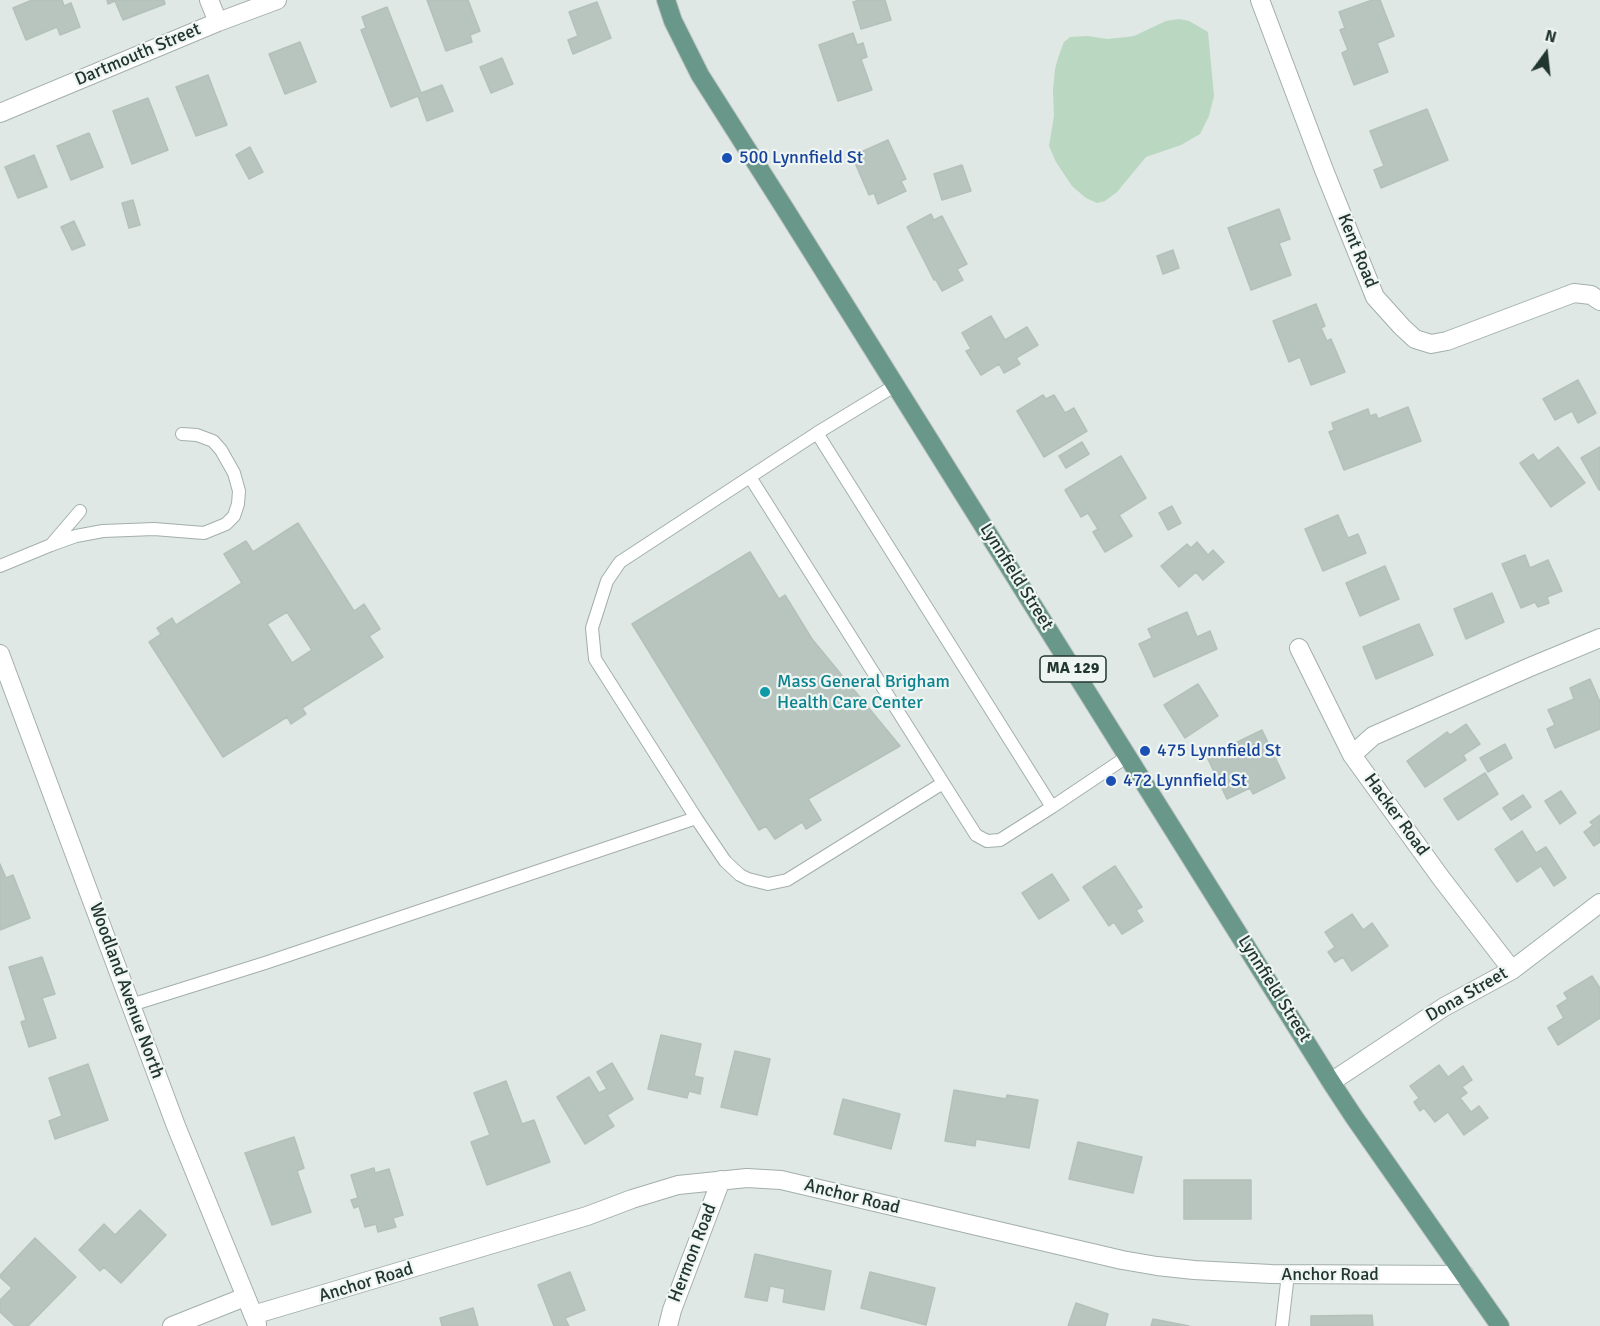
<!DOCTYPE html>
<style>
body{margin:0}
#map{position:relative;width:1600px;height:1326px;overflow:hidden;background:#dfe8e4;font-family:Signika,sans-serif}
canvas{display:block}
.north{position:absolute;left:1516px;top:24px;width:60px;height:60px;-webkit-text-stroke:4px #eff5f2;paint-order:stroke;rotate:15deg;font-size:16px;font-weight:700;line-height:24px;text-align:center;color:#223630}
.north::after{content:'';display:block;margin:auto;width:21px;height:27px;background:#223630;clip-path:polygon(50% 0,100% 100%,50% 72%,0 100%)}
</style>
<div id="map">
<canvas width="1600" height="1326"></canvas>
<div class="north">N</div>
</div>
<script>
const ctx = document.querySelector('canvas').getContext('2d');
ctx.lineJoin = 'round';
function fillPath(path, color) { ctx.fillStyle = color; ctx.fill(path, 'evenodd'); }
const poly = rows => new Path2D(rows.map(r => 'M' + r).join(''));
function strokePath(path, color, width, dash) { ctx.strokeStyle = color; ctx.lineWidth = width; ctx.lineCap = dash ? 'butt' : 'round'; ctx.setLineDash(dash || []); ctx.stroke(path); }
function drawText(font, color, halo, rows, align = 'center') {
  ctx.font = font + ' Signika,sans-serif'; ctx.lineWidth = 4.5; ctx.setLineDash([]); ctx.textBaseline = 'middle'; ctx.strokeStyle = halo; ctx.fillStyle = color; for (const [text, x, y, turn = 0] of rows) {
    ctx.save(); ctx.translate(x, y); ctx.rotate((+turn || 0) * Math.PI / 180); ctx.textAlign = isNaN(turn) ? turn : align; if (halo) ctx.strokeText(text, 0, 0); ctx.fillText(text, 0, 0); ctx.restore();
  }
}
const green = poly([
 [1179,19,1189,21,1208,32,1214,96,1209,116,1200,134,1181,145,1146,157,1117,192,1105,201,1097,203,1086,198,1072,186,1056,162,1049,146,1054,116,1053,90,1055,69,1058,58,1064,42,1070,37,1088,36,1107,39,1127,37,1134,36,1166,21]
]);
const building = poly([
 [32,0,62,0,64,6,71,3,80,27,60,35,57,27,26,40,13,8,32,0],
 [107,0,164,0,165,4,123,20,115,1,108,4,107,0],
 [427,0,468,0,480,31,470,35,472,42,446,51,427,0],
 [860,0,885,0,891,20,861,29,853,2,860,0],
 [1372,0,1380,0,1394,36,1377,43,1388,72,1354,85,1342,53,1348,50,1340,30,1345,28,1339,12,1372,0],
 [597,2,611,38,573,54,568,40,578,36,569,12,597,2],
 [387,7,421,93,442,85,453,111,427,121,418,96,391,107,361,30,366,28,362,17,387,7],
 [853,33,857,45,863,43,867,57,861,59,872,90,838,101,819,45,853,33],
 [300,42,316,82,285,94,269,54,300,42],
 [502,58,513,84,491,93,480,67,502,58],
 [208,75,227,125,196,136,176,87,208,75],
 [148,98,168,150,132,164,113,111,148,98],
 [1427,109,1448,160,1381,188,1374,170,1384,166,1370,131,1427,109],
 [89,133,103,167,71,180,57,146,89,133],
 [888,140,906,179,901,181,906,191,878,204,874,193,869,195,852,156,888,140],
 [250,147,263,172,249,179,236,155,250,147],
 [34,155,47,187,18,198,5,167,34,155],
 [962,165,971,191,942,200,934,174,962,165],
 [133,200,140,225,129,228,122,203,133,200],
 [1279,209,1290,239,1279,243,1291,275,1251,290,1228,228,1279,209],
 [931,214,934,220,942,216,967,264,957,269,963,280,942,291,936,280,934,280,907,227,931,214],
 [74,221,85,245,72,250,61,227,74,221],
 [1173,250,1179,268,1163,274,1157,256,1173,250],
 [1316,304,1325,326,1321,328,1327,341,1331,339,1345,372,1311,385,1300,357,1289,362,1273,321,1316,304],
 [991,316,1005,340,1027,327,1038,345,1016,358,1020,364,1004,373,999,364,981,375,966,351,971,349,962,333,991,316],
 [1578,380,1596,413,1578,423,1572,411,1555,420,1543,399,1578,380],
 [1043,395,1046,399,1054,395,1065,413,1074,408,1087,431,1044,457,1017,411,1043,395],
 [1408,407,1421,441,1344,470,1329,432,1334,430,1332,423,1368,409,1370,416,1376,414,1378,419,1408,407],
 [1082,442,1089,454,1066,468,1059,456,1082,442],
 [1558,447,1585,483,1551,507,1520,463,1533,454,1538,461,1558,447],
 [1600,447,1600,490,1599,490,1581,458,1600,447],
 [1121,456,1146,498,1119,515,1132,536,1105,552,1093,532,1098,529,1088,513,1081,517,1065,490,1121,456],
 [1172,506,1181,523,1168,530,1159,513,1172,506],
 [1338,515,1348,538,1358,534,1366,553,1323,571,1305,529,1338,515],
 [298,523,354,611,364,604,380,629,369,636,383,657,302,708,306,714,291,724,287,717,223,757,149,642,161,634,157,628,172,618,176,625,242,583,224,554,246,541,253,552,298,523],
 [287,612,312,650,292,663,267,624,287,612],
 [1197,542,1208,555,1213,550,1224,562,1203,580,1196,572,1179,587,1161,566,1187,544,1191,548,1197,542],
 [750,552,779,599,785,595,812,639,900,746,808,799,821,820,806,829,802,822,775,839,766,826,759,830,632,624,750,552],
 [1525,555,1530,568,1548,560,1562,591,1547,597,1549,603,1538,607,1535,602,1521,608,1502,564,1525,555],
 [1385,566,1399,599,1360,616,1346,583,1385,566],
 [1492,593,1504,622,1466,639,1454,609,1492,593],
 [1187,612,1197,637,1210,631,1217,649,1154,677,1139,644,1152,638,1148,629,1187,612],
 [1419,624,1433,655,1376,679,1363,647,1419,624],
 [1590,679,1600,702,1600,729,1555,748,1547,729,1555,725,1548,710,1574,699,1570,688,1590,679],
 [1198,684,1218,716,1185,738,1164,705,1198,684],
 [1466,724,1480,744,1463,755,1466,760,1425,787,1407,761,1447,732,1450,735,1466,724],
 [1262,730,1285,778,1253,794,1250,788,1227,799,1207,757,1262,730],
 [1505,744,1512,758,1488,772,1480,758,1505,744],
 [1485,773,1498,794,1458,820,1444,799,1485,773],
 [1561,791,1576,813,1560,824,1545,801,1561,791],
 [1523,795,1531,807,1511,820,1503,808,1523,795],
 [1600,815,1600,842,1594,846,1584,832,1593,825,1590,822,1600,815],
 [1522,831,1536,853,1546,847,1566,878,1554,886,1541,866,1517,882,1495,849,1522,831],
 [0,864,6,878,13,875,30,918,0,930,0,864],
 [1115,866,1142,907,1136,910,1143,921,1122,934,1114,922,1109,926,1083,887,1115,866],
 [1052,874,1069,900,1039,919,1022,893,1052,874],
 [1352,914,1363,930,1372,923,1388,946,1352,971,1343,957,1335,962,1328,952,1335,947,1325,932,1352,914],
 [42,957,55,994,42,998,56,1038,29,1047,21,1022,26,1020,9,967,42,957],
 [1592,976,1600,988,1600,1018,1558,1045,1548,1028,1564,1018,1557,1006,1568,999,1564,993,1592,976],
 [661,1035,701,1044,694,1076,703,1078,700,1094,689,1091,687,1098,648,1089,661,1035],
 [735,1051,770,1059,757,1115,721,1107,735,1051],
 [612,1063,633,1099,607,1115,614,1126,585,1144,557,1097,589,1077,599,1093,607,1089,597,1072,612,1063],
 [88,1064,108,1120,55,1139,49,1121,62,1116,49,1078,88,1064],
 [1439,1065,1448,1077,1463,1066,1472,1080,1462,1087,1467,1093,1460,1098,1471,1112,1479,1106,1488,1118,1464,1135,1448,1112,1435,1122,1424,1108,1420,1111,1414,1102,1419,1098,1410,1086,1439,1065],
 [506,1081,522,1124,534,1120,550,1162,487,1185,471,1142,490,1135,474,1093,506,1081],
 [954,1090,1006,1099,1007,1095,1038,1100,1029,1148,976,1139,975,1146,945,1141,954,1090],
 [843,1099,900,1114,891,1149,834,1134,843,1099],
 [294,1137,304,1168,297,1171,311,1212,272,1225,245,1153,294,1137],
 [1078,1142,1142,1157,1133,1193,1069,1179,1078,1142],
 [374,1168,375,1173,389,1169,403,1215,393,1218,396,1227,378,1232,376,1224,365,1227,359,1206,354,1208,351,1200,358,1198,351,1175,374,1168],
 [1184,1180,1251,1180,1251,1219,1184,1219,1184,1180],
 [140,1210,166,1235,121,1283,104,1267,100,1271,79,1250,104,1224,115,1235,140,1210],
 [35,1238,76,1277,28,1326,15,1326,0,1312,0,1300,12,1288,0,1277,0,1275,35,1238],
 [755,1254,831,1271,824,1310,783,1302,785,1289,770,1286,767,1301,745,1297,755,1254],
 [570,1272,585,1310,565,1318,569,1326,554,1326,538,1285,570,1272],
 [870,1272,935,1288,926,1325,861,1308,870,1272],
 [1076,1303,1108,1314,1105,1326,1068,1326,1076,1303],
 [473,1308,478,1326,442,1326,440,1318,473,1308],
 [1372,1315,1373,1326,1311,1326,1311,1316,1372,1315],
 [1153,1319,1189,1326,1151,1326,1153,1319]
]);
const service = poly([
 [896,385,817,433,1052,807,1128,756],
 [817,433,620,562,607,581,592,628,595,659,696,818,725,861,740,875,748,879,768,884,787,880,943,783],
 [750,477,976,835,987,841,1000,840,1052,807],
 [51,545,76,536,103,531,154,529,204,533,226,524,234,516,238,504,239,491,234,473,221,450,213,441,197,435,182,434],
 [0,566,51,545,80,511],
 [131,1005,265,963,696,818],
 [1282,1326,1288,1274]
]);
const minor = poly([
 [209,0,218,22],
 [1260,0,1324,170,1375,297,1402,327,1415,339,1431,344,1447,341,1574,293,1591,295,1600,301],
 [0,113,218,22,277,0],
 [1299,648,1352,755,1441,878,1512,970],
 [0,654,176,1126,257,1324],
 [1352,755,1373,736,1530,667,1600,638],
 [1331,1082,1444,1007,1512,970,1600,903],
 [253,1315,587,1216,632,1199,678,1185,747,1178,781,1180,1122,1260,1157,1266,1194,1270,1271,1274,1465,1275],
 [172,1326,245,1297],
 [668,1326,672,1310,721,1180]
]);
const primary = poly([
 [666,0,673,21,700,75,787,212,1331,1082,1354,1117,1500,1326]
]);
const markers = [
 [727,158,6,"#1a4fb4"],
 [765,692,6,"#0f9aa8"],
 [1145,751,6,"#1a4fb4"],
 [1111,781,6,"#1a4fb4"]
];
const shields = [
 [1073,669,66]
];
const shieldNames = [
 ["MA 129",1073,669]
];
const streetNames = [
 ["Dartmouth Street",138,55,-23],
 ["Kent Road",1357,251,68],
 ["Lynnfield Street",1016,577,58],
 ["Hacker Road",1396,815,54],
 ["Lynnfield Street",1274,989,58],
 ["Woodland Avenue North",126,991,70],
 ["Dona Street",1467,995,-30],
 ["Anchor Road",852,1197,14],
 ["Hermon Road",693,1253,-69],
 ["Anchor Road",1330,1275],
 ["Anchor Road",366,1283,-17]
];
const transitNames = [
 ["500 Lynnfield St",739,158],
 ["475 Lynnfield St",1157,751],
 ["472 Lynnfield St",1123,781]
];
const cultureNames = [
 ["Mass General Brigham",777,682],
 ["Health Care Center",777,703]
];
fillPath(green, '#bad7c1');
fillPath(building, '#b8c5bf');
strokePath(building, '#b3c1ba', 1.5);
strokePath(service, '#a3afaa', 14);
strokePath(minor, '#a3afaa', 20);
strokePath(primary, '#bdc3c1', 20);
strokePath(service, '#fff', 12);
strokePath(minor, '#fff', 18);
strokePath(primary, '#69988a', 18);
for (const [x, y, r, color] of markers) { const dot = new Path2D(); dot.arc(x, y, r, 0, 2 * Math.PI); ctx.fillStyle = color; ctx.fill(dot); strokePath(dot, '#eff5f2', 2); }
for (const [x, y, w] of shields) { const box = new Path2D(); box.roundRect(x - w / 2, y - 13, w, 26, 4.5); ctx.fillStyle = '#eff5f2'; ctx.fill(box); strokePath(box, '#223630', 1.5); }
drawText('bold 16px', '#223630', null, shieldNames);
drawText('18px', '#223630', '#eff5f2', streetNames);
drawText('18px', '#164399', '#eff5f2', transitNames, 'left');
drawText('18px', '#0d838f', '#eff5f2', cultureNames, 'left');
</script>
